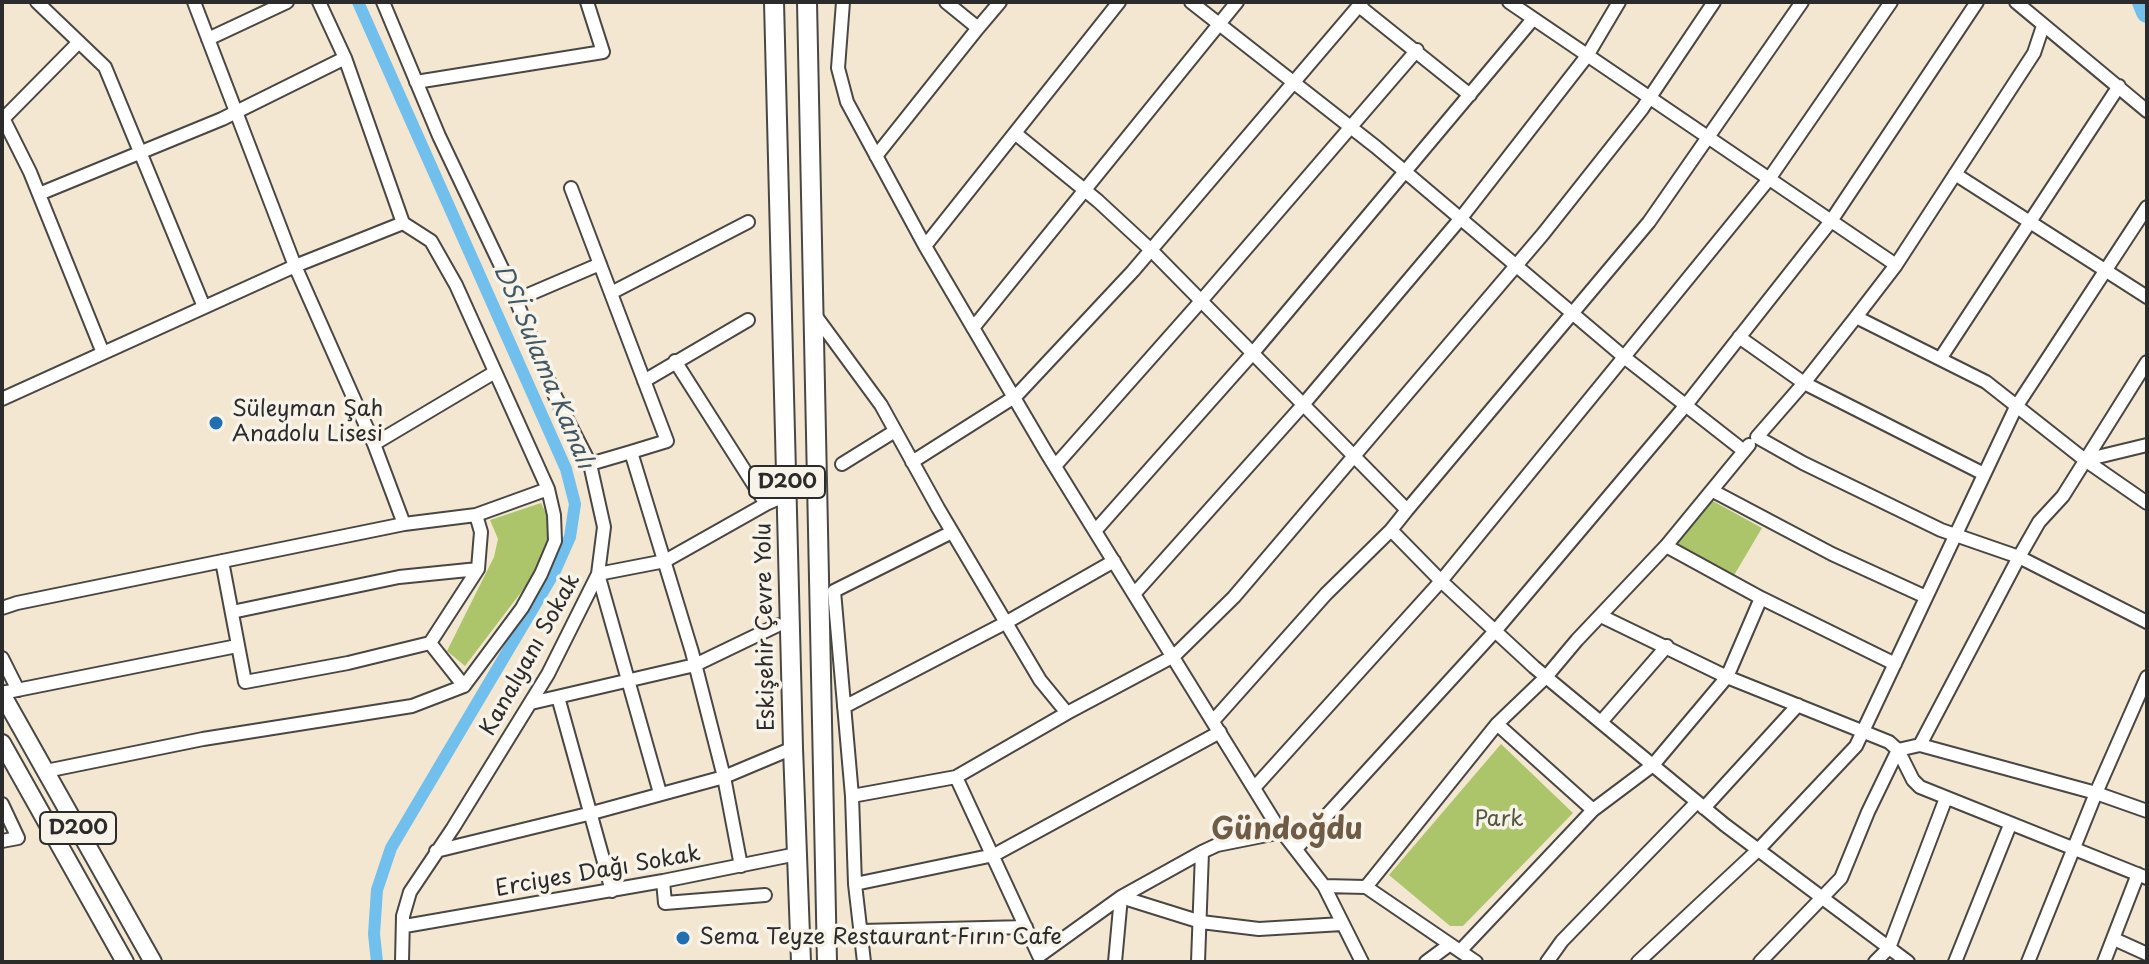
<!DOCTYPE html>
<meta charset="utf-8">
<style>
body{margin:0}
#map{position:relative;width:2149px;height:964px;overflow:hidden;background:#f4e7d1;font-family:"Playpen Sans",sans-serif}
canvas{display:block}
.frame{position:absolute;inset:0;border:4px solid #2b2b2b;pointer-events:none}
</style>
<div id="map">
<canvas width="2149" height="964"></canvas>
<div class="frame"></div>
</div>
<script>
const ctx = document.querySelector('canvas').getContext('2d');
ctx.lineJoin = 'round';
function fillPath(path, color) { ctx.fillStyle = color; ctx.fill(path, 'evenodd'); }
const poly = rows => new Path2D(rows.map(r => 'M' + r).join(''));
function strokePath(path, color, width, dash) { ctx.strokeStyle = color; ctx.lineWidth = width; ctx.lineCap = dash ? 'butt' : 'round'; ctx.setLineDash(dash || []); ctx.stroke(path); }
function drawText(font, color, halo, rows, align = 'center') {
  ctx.font = font + ' "Playpen Sans",sans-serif'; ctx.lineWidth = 7; ctx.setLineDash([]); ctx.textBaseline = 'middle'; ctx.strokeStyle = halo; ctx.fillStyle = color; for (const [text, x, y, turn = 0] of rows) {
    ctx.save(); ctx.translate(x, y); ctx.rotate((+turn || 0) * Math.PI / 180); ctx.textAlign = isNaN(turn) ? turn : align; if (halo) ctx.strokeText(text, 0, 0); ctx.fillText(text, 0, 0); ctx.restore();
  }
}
const green = poly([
 [1711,500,1762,528,1733,577,1671,549],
 [541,503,549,519,547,543,535,574,465,666,447,651,494,557,498,539,490,520],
 [1501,744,1573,813,1463,926,1450,926,1389,875]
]);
const canal = poly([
 [358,2,566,469,575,504,570,537,554,573,391,848,377,890,374,934,377,962]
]);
const river = poly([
 [2143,2,2147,12]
]);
const minor = poly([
 [37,2,105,67,204,307],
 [319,2,345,58,403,223],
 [383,2,439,136,509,283,555,396,590,464,604,527,598,574,548,674,453,828,410,892,403,916,402,962],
 [843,2,838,68,847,102,925,246,1046,452,1276,824,1324,886,1362,962],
 [1191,2,1376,147,1624,357,1744,451],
 [1509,2,1896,265,2034,53,2043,26],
 [2016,2,2147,111],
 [1359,6,1470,95],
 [978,28,1000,2],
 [208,39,287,2],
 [416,82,603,52,587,2],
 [2,116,30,172,103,353],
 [4,118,79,42],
 [1016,134,1098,201,1151,250,1407,510,1391,530,1326,594,1213,721],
 [876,156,978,28,946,2],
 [1955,174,2147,297],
 [39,194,222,119,345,58],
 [925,246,1119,2],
 [1896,265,1856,317,1986,382,2085,460,2147,503],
 [611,293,748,222],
 [516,300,600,264],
 [815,315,881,405,938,508,1040,680,1067,713,1174,656,1234,597,1543,234,1642,109,1714,2],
 [1856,317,1804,383,1757,437,1803,463,1941,530,2019,557,2039,522,2063,496,2147,362],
 [973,328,1237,2],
 [1739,337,1804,383,1984,474],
 [1940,359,2119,86],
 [675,361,766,504,775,500],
 [644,381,748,320],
 [2,399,295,266,194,2],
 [374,444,495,372],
 [2085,460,2147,445],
 [912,462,1016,396,1133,271,1362,2],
 [590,464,631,452],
 [842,464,895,431],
 [1055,466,1201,301,1417,50],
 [1713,491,1832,554,1926,597],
 [1407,510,1649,222,1802,2],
 [1391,530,1441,581,1534,667,1725,825,1908,962],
 [1095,531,1252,354,1533,19],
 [1666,546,1761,598,1895,664],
 [222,561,245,682,348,663,430,643],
 [1135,593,1302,406,1461,218,1587,56,1619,2],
 [2,608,17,603,404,524,476,515,548,489],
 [232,612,399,577,478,569],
 [1601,616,1727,677,1889,742,1898,750,1913,780,1920,787,2147,878],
 [2,658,18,690],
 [464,686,430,643,478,569,481,532,476,515],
 [2,693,237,646],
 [558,697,612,891],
 [531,703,695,665,778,625],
 [844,707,1007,622,1114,561],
 [1601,722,1667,646],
 [1920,745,2019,557,2147,622],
 [46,771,203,739,412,706,464,686,522,608,541,574,555,541,554,515,548,489,456,285,431,241,403,223,295,266,374,444,404,524],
 [956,777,1039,956,1121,897,1202,852,1217,845,1282,832],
 [1254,788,1441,581,1624,357,1769,179,1891,2],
 [660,793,598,574,665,561,766,504],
 [852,796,956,777,1067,713],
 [2,804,18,838,2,841],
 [1704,808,1798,705],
 [1593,810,1653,765,1727,677,1761,598],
 [1296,849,1496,630,1686,405,1831,221,1977,2],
 [436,851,592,813,724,777,692,652,631,452,667,441,571,188],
 [741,866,724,777,793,748],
 [663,881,665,903,765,895],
 [855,884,994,855,1220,732],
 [1324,886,1366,887,1476,962],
 [1366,887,1497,724,1546,677,1577,640,1666,546,1749,445],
 [405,926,663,881,797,854],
 [861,931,1026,927],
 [2114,939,2147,954],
 [1460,951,1593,810,1497,724],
 [864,962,855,884,852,796,834,591,952,532],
 [1115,962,1121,897,1201,922,1259,929,1342,924],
 [1198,962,1202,852],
 [1426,962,1449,945],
 [1547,962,1562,941,1697,802],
 [1638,962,1758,850,1856,746,2016,407,2147,207],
 [1760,962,1841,878,1868,812,1898,750,1920,745,2096,793,2147,811],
 [1875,962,1889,948,1946,798],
 [1955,962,2010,825],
 [2028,962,2096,793,2147,677],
 [2104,962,2138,874]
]);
const major = poly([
 [2,694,153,962],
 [2,743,125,962]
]);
const highway = poly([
 [774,2,793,748,801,962],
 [807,2,827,962]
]);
const markers = [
 [216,423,8,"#1f6fb2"],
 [683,938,8,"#1f6fb2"]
];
const shields = [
 [787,482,76],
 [78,828,76]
];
const shieldNames = [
 ["D200",787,482],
 ["D200",78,828]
];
const poiNames = [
 ["Süleyman Şah",232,410],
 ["Anadolu Lisesi",232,435],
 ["Sema Teyze Restaurant Fırın Cafe",699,938]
];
const streetNames = [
 ["Eskişehir Çevre Yolu",766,627,-91],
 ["Kanalyanı Sokak",531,655,-61],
 ["Erciyes Dağı Sokak",598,872,-10]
];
const parkNames = [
 ["Park",1499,820]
];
const waterNames = [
 ["DSİ Sulama Kanalı",543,367,67]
];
const districtNames = [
 ["Gündoğdu",1287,831]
];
fillPath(green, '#acc56b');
strokePath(canal, '#71bfec', 12);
strokePath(river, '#71bfec', 22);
strokePath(minor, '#494744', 16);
strokePath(major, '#494744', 20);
strokePath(highway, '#494744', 22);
strokePath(minor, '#fff', 12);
strokePath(major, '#fff', 16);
strokePath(highway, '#fff', 18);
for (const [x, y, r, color] of markers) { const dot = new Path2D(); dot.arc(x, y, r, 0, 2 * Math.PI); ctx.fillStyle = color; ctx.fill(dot); strokePath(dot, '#f7f3e8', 3); }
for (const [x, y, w] of shields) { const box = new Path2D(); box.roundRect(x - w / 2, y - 16, w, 32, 6); ctx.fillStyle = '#f7f3e8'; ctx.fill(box); strokePath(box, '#2b2b2b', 2); }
drawText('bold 20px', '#2b2b2b', null, shieldNames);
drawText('22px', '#2b2b2b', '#f7f3e8', poiNames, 'left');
drawText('22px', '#2b2b2b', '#f7f3e8', streetNames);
drawText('22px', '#52593e', '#f7f3e8', parkNames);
drawText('italic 24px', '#405765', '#f7f3e8', waterNames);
drawText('bold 30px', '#6e5c46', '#f7f3e8', districtNames);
</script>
